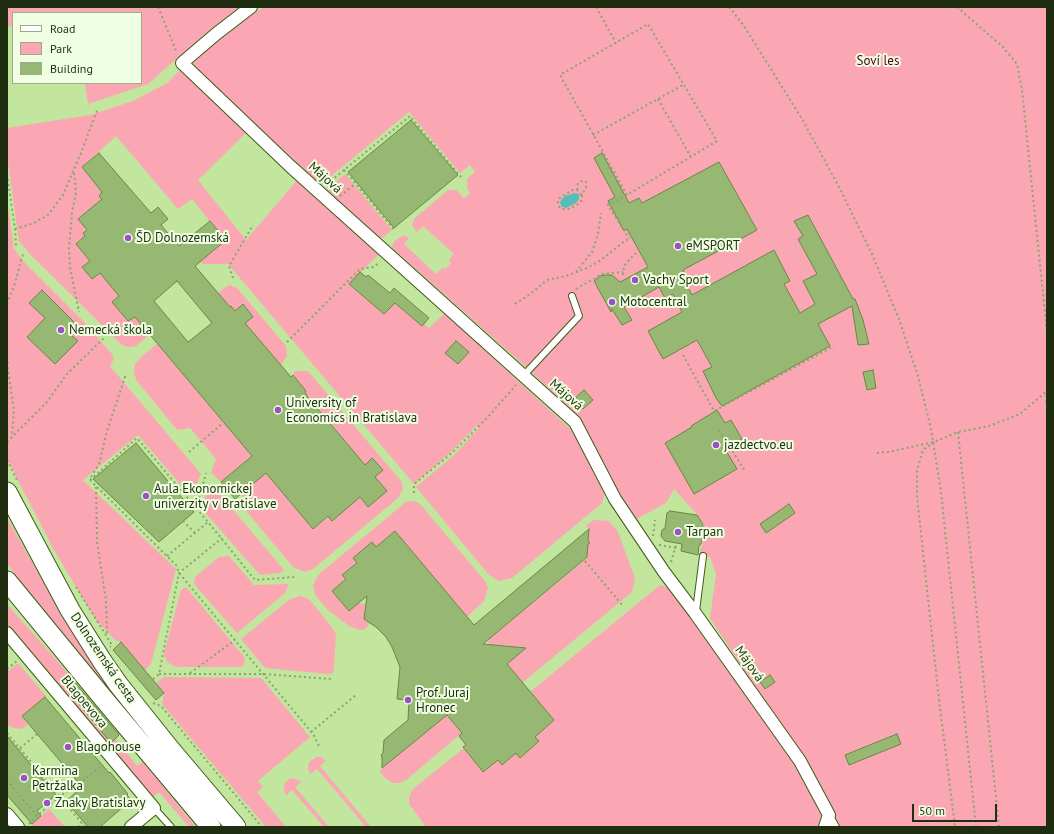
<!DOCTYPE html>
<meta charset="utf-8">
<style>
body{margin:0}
#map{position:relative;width:1054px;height:834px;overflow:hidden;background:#c2e69e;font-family:"PT Sans",sans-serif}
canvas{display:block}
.frame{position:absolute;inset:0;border:8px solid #1f2d10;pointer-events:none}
.legend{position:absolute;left:12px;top:12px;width:130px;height:72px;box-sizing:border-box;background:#f0ffe2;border:1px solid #9cab8e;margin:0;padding:5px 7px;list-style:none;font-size:12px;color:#1f2d10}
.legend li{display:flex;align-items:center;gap:8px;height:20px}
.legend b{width:20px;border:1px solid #9cab8e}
.scale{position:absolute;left:912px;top:804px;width:85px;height:18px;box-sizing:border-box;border:2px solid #1f2d10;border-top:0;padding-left:5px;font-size:12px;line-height:14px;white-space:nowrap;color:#1f2d10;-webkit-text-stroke:3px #f0ffe2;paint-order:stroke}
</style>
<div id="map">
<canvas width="1054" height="834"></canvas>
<div class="frame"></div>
<ul class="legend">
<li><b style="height:5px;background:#fff"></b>Road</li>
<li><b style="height:11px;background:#faa7b3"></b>Park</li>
<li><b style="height:11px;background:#96b873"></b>Building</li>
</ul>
<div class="scale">50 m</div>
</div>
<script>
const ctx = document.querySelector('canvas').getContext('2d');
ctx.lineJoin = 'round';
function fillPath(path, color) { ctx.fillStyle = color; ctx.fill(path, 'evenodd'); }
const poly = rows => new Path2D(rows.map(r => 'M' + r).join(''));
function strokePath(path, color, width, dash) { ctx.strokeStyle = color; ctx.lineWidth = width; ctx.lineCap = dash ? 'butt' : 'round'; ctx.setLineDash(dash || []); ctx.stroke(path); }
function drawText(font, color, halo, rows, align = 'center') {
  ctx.font = font + ' "PT Sans",sans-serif'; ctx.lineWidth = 4; ctx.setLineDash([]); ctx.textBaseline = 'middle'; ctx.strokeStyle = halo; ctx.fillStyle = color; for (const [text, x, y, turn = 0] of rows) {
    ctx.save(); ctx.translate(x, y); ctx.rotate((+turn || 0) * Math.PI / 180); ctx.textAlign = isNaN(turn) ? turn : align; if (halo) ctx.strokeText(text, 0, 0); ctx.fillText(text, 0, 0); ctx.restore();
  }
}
const green = poly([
 [7,7,242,7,174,61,148,84,88,104,85,83,141,83,141,13,13,13,13,26,7,27],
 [264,7,1047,7,1047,827,426,827,409,804,409,797,413,789,464,748,483,772,498,760,502,765,516,753,520,758,524,754,539,741,535,737,554,720,530,692,660,585,674,590,835,815,793,741,759,693,710,618,716,574,710,557,699,555,702,545,704,524,695,512,674,489,666,503,635,520,607,475,579,417,525,366,392,248,393,243,396,240,402,236,406,236,409,238,404,244,436,274,442,268,445,269,451,263,449,260,454,254,423,226,417,232,412,225,414,219,448,190,456,190,464,198,470,193,467,188,467,179,475,172,470,165,460,173,409,112,319,186,194,68,192,60,238,24],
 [180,70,248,131,198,180,246,240,299,178,380,253,349,284,384,314,395,303,422,326,424,324,429,328,446,312,483,349,578,436,605,492,602,503,512,578,499,581,489,575,416,487,453,456,479,428,476,426,452,451,414,484,228,264,204,264,200,262,226,239,210,221,209,222,208,219,192,199,178,209,116,136,82,167,102,192,99,196,102,199,78,219,85,227,85,236,76,244,92,264,94,272,87,263,82,267,92,279,100,273,119,296,113,302,128,321,135,317,150,334,136,346,128,347,122,345,31,255,19,241,7,156,7,128,90,115,133,101,167,83],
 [345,174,392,230,382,238,378,238,325,191],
 [7,199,14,249,24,262,83,321,112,354,114,359,110,366,201,474,197,483,186,491,138,435,83,480,176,569,151,664,145,670,121,642,115,640,96,620,54,550,7,459],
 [230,285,237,288,286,346,287,356,281,365,238,314,248,321,253,317,246,308,235,311,232,306,230,307,218,293,224,288],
 [158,343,171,358,170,359,252,456,221,482,211,472,216,459,190,428,177,430,137,381,134,374,135,364,141,357],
 [295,371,308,371,401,481,403,489,398,498,313,569,305,572,293,567,247,512,247,501,241,494,266,473,313,529,356,493,368,507,387,491,368,468,367,463,365,465,307,395,304,397,302,395,306,391,293,375],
 [212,485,284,570,281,573,260,575,202,509,208,488],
 [415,501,420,504,485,581,488,588,484,601,467,617,395,531,372,550,367,546,353,558,357,563,343,575,346,579,332,591,349,611,358,603,366,604,364,619,370,623,366,628,363,630,360,630,349,626,328,610,315,595,313,585,318,575,406,502],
 [7,518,45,585,106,685,34,603,7,563],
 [593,520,609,521,617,530,635,578,632,592,522,683,507,664,526,648,497,645,493,648,487,641,587,558,588,544,590,543,588,541,589,529,586,526],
 [229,556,254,585,289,584,285,593,237,633,194,584,195,577,219,557],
 [186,587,245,658,243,667,176,667,167,662,164,654,181,590],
 [300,596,309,599,331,626,336,634,334,668,333,673,328,674,265,668,241,639,290,599],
 [7,604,75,681,66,689,111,742,116,739,137,766,143,762,196,827,189,827,159,792,152,798,152,797,7,626],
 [17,664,19,664,46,696,22,716,28,725,21,729,13,728,7,725,7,672],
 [164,677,261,678,310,737,258,781,263,787,257,792,286,827,266,827,162,704,164,693,156,683],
 [450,712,455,725,462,733,406,780,399,783,393,783,385,778,380,772,382,768],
 [317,757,321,757,326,761,320,766,371,827,366,827,317,769,310,774,308,768,309,762],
 [291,778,296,779,302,782,295,787,329,827,324,827,292,790,286,795,284,790,284,785,287,781],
 [49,809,65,827,32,827,31,826]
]);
const water = poly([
 [575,193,579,194,579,199,576,203,566,208,562,207,560,203,561,200,565,196]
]);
const building = poly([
 [411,120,458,175,394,228,348,172,411,120],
 [99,153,151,213,158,207,168,219,161,225,179,246,210,221,226,240,195,266,230,307,231,306,235,311,243,304,253,317,245,323,291,377,293,375,306,391,305,392,307,396,365,465,372,458,383,470,375,477,387,491,368,507,360,497,332,521,328,516,313,529,266,473,235,499,221,482,252,456,135,317,128,321,112,302,119,296,100,273,92,279,82,267,90,261,76,244,85,236,83,233,87,230,78,219,102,199,99,196,102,192,82,167,99,153],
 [177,281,212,323,188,342,154,301,177,281],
 [602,153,629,203,639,198,642,203,719,162,757,230,683,270,686,276,683,278,692,295,774,250,790,281,784,284,800,313,815,304,803,281,817,274,798,239,803,236,794,221,808,215,853,299,855,299,863,320,869,344,858,345,852,306,818,324,830,346,722,406,716,398,703,371,712,367,697,340,663,359,648,331,682,312,673,294,665,298,659,287,624,307,632,320,622,325,612,309,611,312,594,281,600,276,605,275,612,275,620,282,648,267,627,229,624,231,608,201,615,197,594,158,602,153],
 [360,272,366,277,368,275,390,293,394,288,429,318,422,326,395,303,384,314,349,284,360,272],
 [42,290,78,326,72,333,73,335,72,336,78,341,55,364,27,337,45,318,29,303,42,290],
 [456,341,469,352,458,364,445,353,456,341],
 [873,370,876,388,867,390,863,372,873,370],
 [584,390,593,400,583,409,574,399,584,390],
 [717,410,725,423,731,420,742,439,725,449,737,469,694,494,665,443,692,427,691,426,717,410],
 [136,443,194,512,159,542,93,479,136,443],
 [789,504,795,513,766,533,760,524,789,504],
 [670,511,697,515,703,524,701,544,699,546,698,555,681,551,682,544,665,541,661,536,662,530,665,528,667,513,670,511],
 [589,529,588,541,590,543,588,544,587,557,483,644,526,648,507,664,554,720,535,737,539,741,520,758,516,753,502,765,498,760,483,772,463,747,466,745,459,736,462,733,447,715,382,768,382,757,381,755,383,753,384,740,408,720,409,700,397,699,400,667,392,647,386,637,376,627,364,619,367,596,349,611,332,591,346,579,342,575,357,563,353,558,372,542,376,547,395,531,474,625,589,529],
 [121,642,164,693,156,700,113,650,121,642],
 [770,675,775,682,765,689,760,682,770,675],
 [74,681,119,735,111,743,66,688,74,681],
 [45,697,109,773,110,772,128,794,127,795,131,800,100,827,88,827,66,801,82,787,22,716,45,697],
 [897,734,901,744,849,765,845,755,897,734],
 [7,736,56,795,37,811,41,816,32,824,7,795,7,736]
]);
const path = poly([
 [158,7,177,53],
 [596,7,616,43],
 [729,7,744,26,802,119,839,187,872,254,899,319,918,376,931,429,941,492,976,827],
 [957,7,1003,47,1017,64,1022,90,1047,332],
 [1046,7,1047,8],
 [658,99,691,157],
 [593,135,683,85],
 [344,170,395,231],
 [74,173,76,193,72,212,69,248,70,267,79,312],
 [7,174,15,229,16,246],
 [327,184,410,116,461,177],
 [577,190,578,183,582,181,586,182,587,185,582,195,581,201,577,205,568,209,563,209,560,208,558,204,558,200,562,196,573,190,577,190,582,195],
 [627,195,560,75,648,24,717,141,627,195,608,205,629,238],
 [340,196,355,184],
 [15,229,34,223,48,215,63,195,81,153,98,108],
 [576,272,592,252,598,234,601,213],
 [623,275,624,266,630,259,636,253],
 [233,278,229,266,253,225],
 [576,289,602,274,623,272],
 [7,304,15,283,23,254],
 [515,304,529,295,547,280,566,276,587,268,601,260,625,241,633,236],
 [287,342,360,269,374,267,380,262],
 [683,355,714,411,834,346],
 [7,357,8,370,14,410,12,436],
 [1047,395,1046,398,1047,404],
 [719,430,745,471],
 [958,432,999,827],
 [7,442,47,402,66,375,104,338],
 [934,442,923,450,917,470,917,496,938,691,955,827],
 [189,452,223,423],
 [877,453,888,452,934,442,958,432,989,426,1020,414,1047,391],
 [7,460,17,480],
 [91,477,99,464,107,431,126,374],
 [90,480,176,565,179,573,313,734,319,746],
 [90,480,137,438,208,522,255,580,294,577],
 [96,487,97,542,106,600,107,635],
 [414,493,414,484,453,452,487,418,516,385],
 [197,508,206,473],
 [183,521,195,533],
 [653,536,655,520],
 [659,545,676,548],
 [167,556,208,522],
 [585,561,623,606],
 [671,562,677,542],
 [76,587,112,645,110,647],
 [7,669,17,661],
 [190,673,235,640],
 [159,674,263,674,332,679],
 [153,679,159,674,179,573,222,538],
 [153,703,161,706,262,827],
 [311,732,356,695],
 [7,733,85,827],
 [20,748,37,734],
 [7,780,37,816,60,796,76,786,103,765],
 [29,824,37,816],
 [78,827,82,823]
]);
const lane = poly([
 [524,375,579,316,572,296],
 [696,611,703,556],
 [154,808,171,827],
 [830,816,836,827]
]);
const street = poly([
 [251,7,216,34,182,63,290,166,575,422,615,499,664,572,695,613,800,761,829,815,825,827],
 [7,633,154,808,131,827],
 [7,814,18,827]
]);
const primary = poly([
 [7,492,70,610,102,661,118,684,170,749,236,827],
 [7,581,103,698,211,827]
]);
const markers = [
 [128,238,4,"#9952c6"],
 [678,246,4,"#9952c6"],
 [635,280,4,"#9952c6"],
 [612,302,4,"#9952c6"],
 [61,330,4,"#9952c6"],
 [278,410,4,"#9952c6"],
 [716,445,4,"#9952c6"],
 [146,496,4,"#9952c6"],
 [678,532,4,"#9952c6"],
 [408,700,4,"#9952c6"],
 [68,747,4,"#9952c6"],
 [24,778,4,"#9952c6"],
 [47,803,4,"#9952c6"]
];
const parkNames = [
 ["Soví les",878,61]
];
const streetNames = [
 ["Májová",325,178,42],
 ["Májová",566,395,42],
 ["Dolnozemská cesta",103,658,56],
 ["Májová",749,664,55],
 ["Blagoevova",84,702,50]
];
const poiNames = [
 ["ŠD Dolnozemská",136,238],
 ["eMSPORT",686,246],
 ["Vachy Sport",643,280],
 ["Motocentral",620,302],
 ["Nemecká škola",69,330],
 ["University of",286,403],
 ["Economics in Bratislava",286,418],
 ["jazdectvo.eu",724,445],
 ["Aula Ekonomickej",154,489],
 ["univerzity v Bratislave",154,504],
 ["Tarpan",686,532],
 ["Prof. Juraj",416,693],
 ["Hronec",416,708],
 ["Blagohouse",76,747],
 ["Karmina",32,771],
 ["Petržalka",32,786],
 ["Znaky Bratislavy",55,803]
];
fillPath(green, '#faa7b3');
fillPath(water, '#53bdb7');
fillPath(building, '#96b873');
strokePath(building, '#688844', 1);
strokePath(lane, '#3d5b16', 8);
strokePath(street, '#3d5b16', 14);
strokePath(primary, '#3d5b16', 21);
strokePath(path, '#89a56c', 2, [2, 3]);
strokePath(lane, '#fff', 6);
strokePath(street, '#fff', 12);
strokePath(primary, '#fff', 19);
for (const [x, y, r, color] of markers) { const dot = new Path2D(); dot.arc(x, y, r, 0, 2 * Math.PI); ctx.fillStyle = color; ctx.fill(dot); strokePath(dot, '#f0ffe2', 1.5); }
drawText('13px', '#55001d', '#f0ffe2', parkNames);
drawText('13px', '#1f2d10', '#f0ffe2', streetNames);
drawText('13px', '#1f2d10', '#f0ffe2', poiNames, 'left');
</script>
